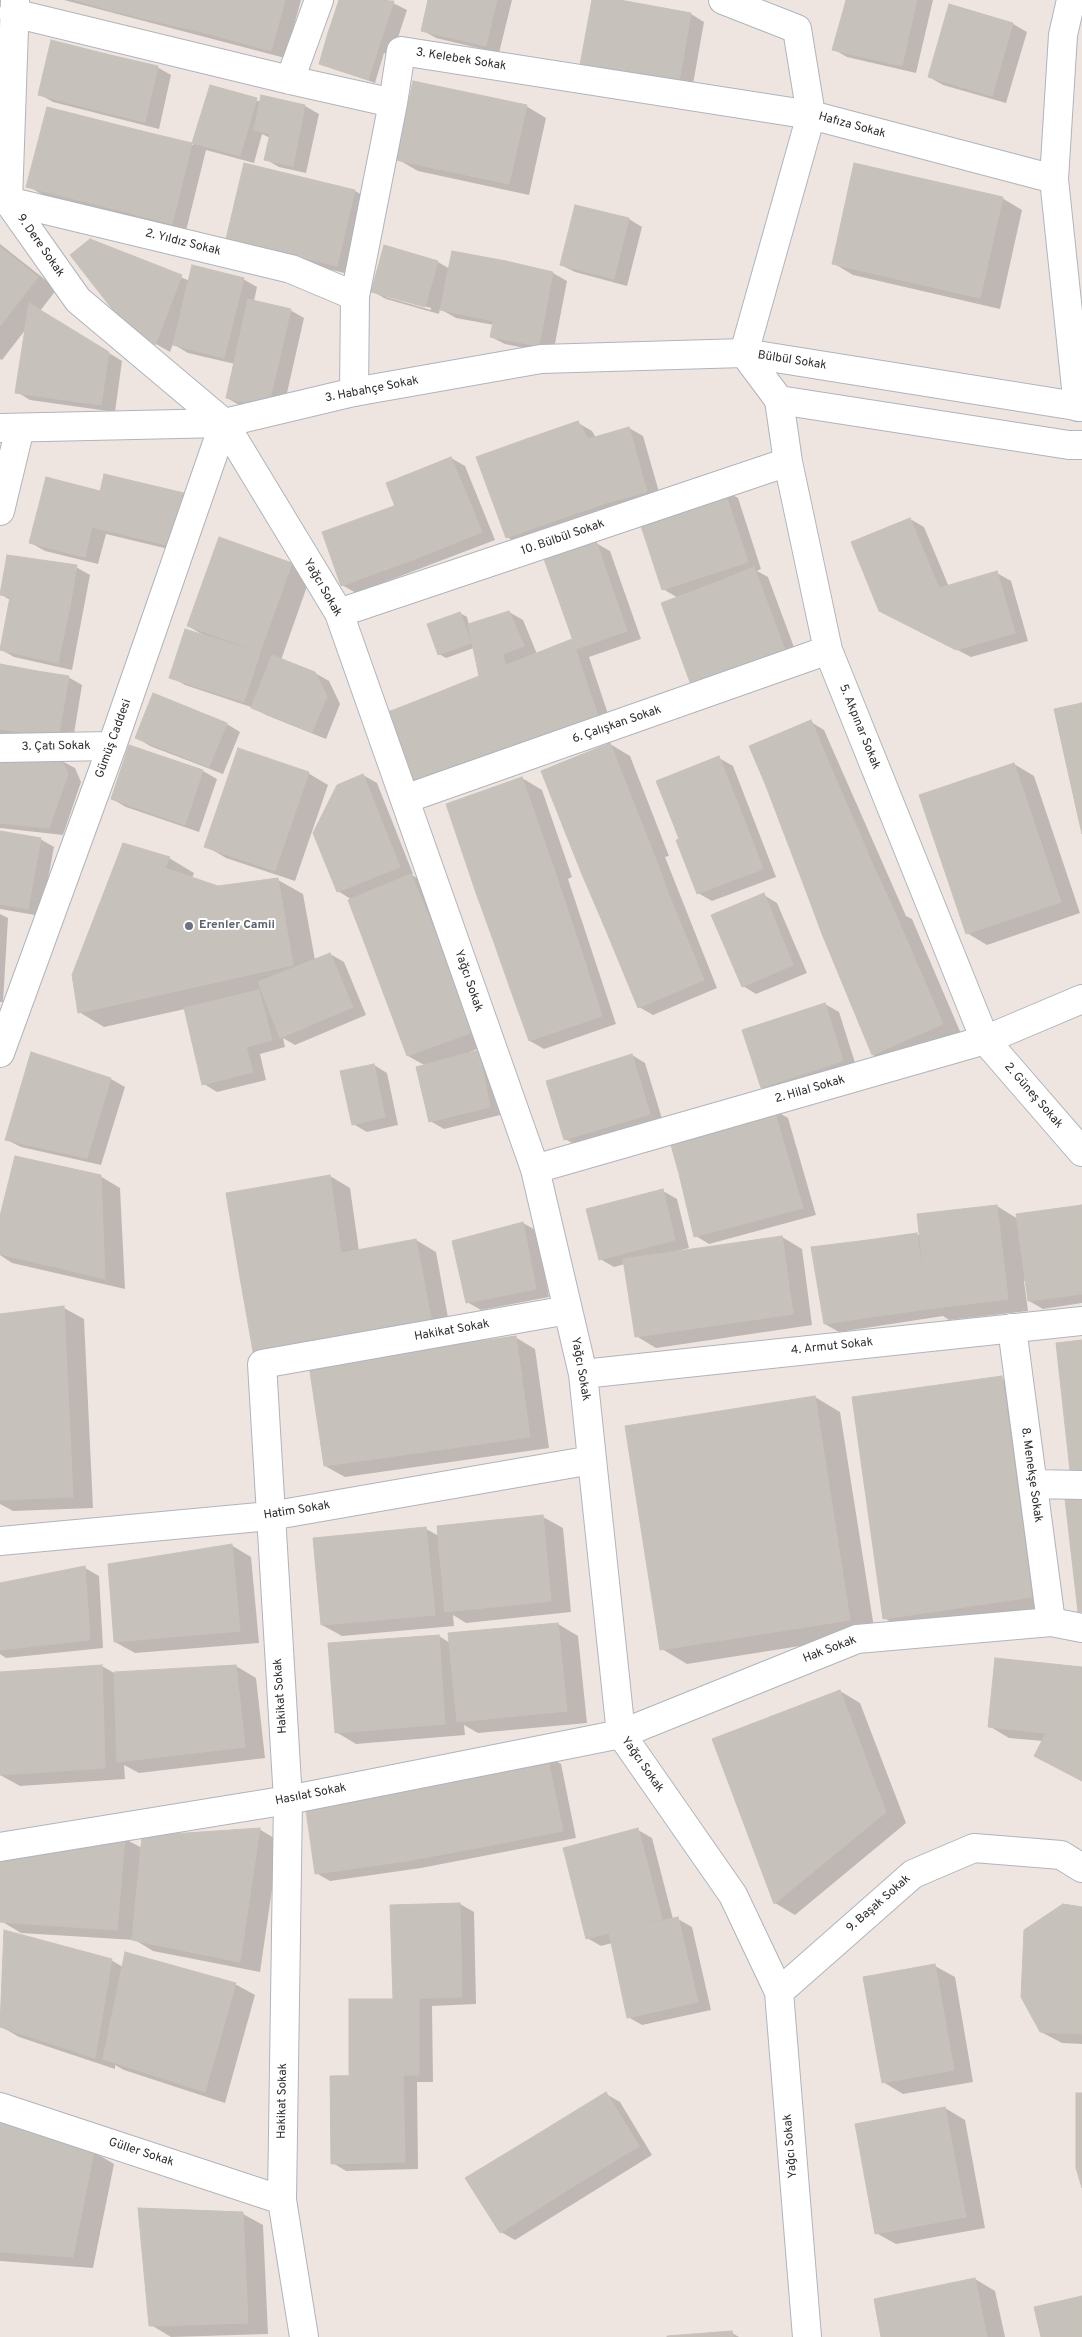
<!DOCTYPE html>
<meta charset="utf-8">
<style>
body{margin:0}
canvas{display:block;background:#eee5e0}
</style>
<canvas width="1082" height="2337"></canvas>
<script>
const ctx = document.querySelector('canvas').getContext('2d');
ctx.lineJoin = 'round';
function fillPath(path, color) { ctx.fillStyle = color; ctx.fill(path, 'evenodd'); }
const poly = rows => new Path2D(rows.map(r => 'M' + r).join(''));
function strokePath(path, color, width, dash) { ctx.strokeStyle = color; ctx.lineWidth = width; ctx.lineCap = dash ? 'butt' : 'round'; ctx.setLineDash(dash || []); ctx.stroke(path); }
function drawText(font, color, halo, rows, align = 'center') {
  ctx.font = font + ' Overpass,sans-serif'; ctx.lineWidth = 4; ctx.setLineDash([]); ctx.textBaseline = 'middle'; ctx.strokeStyle = halo; ctx.fillStyle = color; for (const [text, x, y, turn = 0] of rows) {
    ctx.save(); ctx.translate(x, y); ctx.rotate((+turn || 0) * Math.PI / 180); ctx.textAlign = isNaN(turn) ? turn : align; if (halo) ctx.strokeText(text, 0, 0); ctx.fillText(text, 0, 0); ctx.restore();
  }
}
const shadow = poly([
 [64,0,301,0,285,58],
 [341,0,387,0,407,10,392,56,384,53,375,83,320,63],
 [429,0,512,0,499,53,436,38,422,30],
 [593,0,613,0,691,14,704,22,692,90,595,72],
 [847,0,933,0,916,73,847,57,833,49],
 [950,6,1013,24,1027,32,1006,103,943,85,929,77],
 [157,67,171,75,159,129,53,102,39,94],
 [211,86,261,102,262,97,305,106,319,114,306,173,279,167,265,159,270,138,262,134,254,163,206,150,186,231,48,198,28,186,141,133,193,145],
 [526,106,546,118,529,195,418,171,397,159],
 [355,191,375,202,357,276,247,250,227,238],
 [1002,198,1022,210,1000,309,853,275,833,263],
 [629,219,642,227,627,286,575,272,561,265],
 [90,240,190,281,243,279,257,287,254,301,290,310,304,318,282,415,241,406,227,398,235,364,188,353,173,344,170,352,156,344,117,313],
 [0,244,57,289,40,311,122,361,115,412,30,400,17,392,26,329,2,360,0,359],
 [385,247,438,262,450,269,453,252,553,273,567,281,553,354,505,344,491,337,494,325,456,318,440,309,439,314,386,299,372,291],
 [386,295,431,308,431,310,386,297],
 [578,423,592,431,596,438,629,428,643,436,661,499,521,545,507,537],
 [451,458,465,466,495,540,356,593,342,585,324,533,396,507],
 [105,476,184,494,197,502,185,553,106,534,98,564,45,551,31,543,47,478,101,492],
 [724,490,738,498,761,569,757,571,768,577,798,658,706,692,678,598,663,589],
 [910,519,924,527,949,587,997,573,1011,581,1028,641,971,657,895,618],
 [596,543,610,551,641,639,589,657,611,723,428,788,414,780,481,676,474,648,446,658,439,654,460,613,467,617,469,625,509,612,523,620,537,654,574,640],
 [291,564,311,575,281,660,315,673,329,681,340,704,326,739,266,715,254,708,185,685,171,677,205,636,188,626],
 [76,567,90,575,72,670,14,657,0,649,10,600,2,595],
 [0,664,68,677,82,685,72,746,0,735],
 [811,722,824,730,906,916,912,919,962,1036,893,1066,873,1055,823,934,751,746],
 [227,724,240,732,223,774,150,746,137,738],
 [610,744,630,756,669,856,665,857,717,988,653,1015,639,1007],
 [130,747,203,771,217,779,199,832,126,807,112,799],
 [719,758,733,766,776,877,712,901,698,893,658,782],
 [0,760,60,760,75,768,81,782,63,835,0,828],
 [1014,764,1034,776,1080,913,987,945,967,933],
 [308,773,328,785,295,881,226,858,206,846],
 [363,775,377,783,413,874,412,875,425,883,492,1043,470,1052,471,1053,479,1051,504,1114,444,1129,430,1121,426,1066,408,1056,352,900,338,891],
 [522,778,542,790,572,877,568,879,616,1024,544,1049,530,1041,477,892],
 [0,832,40,839,54,847,41,916,0,909],
 [169,858,194,873,192,878,218,887,278,880,303,894,315,960,330,954,344,962,366,1015,295,1045,283,1038,285,1047,260,1054,266,1080,217,1092,204,1084,185,1009,104,1027,79,1012],
 [764,895,777,903,807,973,756,994,743,986],
 [0,914,8,918,3,1002,0,1002],
 [825,1004,839,1012,857,1069,776,1095,762,1087],
 [32,1054,111,1079,125,1087,101,1165,21,1147,7,1140],
 [632,1055,645,1063,663,1122,579,1147,565,1139],
 [374,1065,387,1073,398,1125,367,1132,353,1124],
 [774,1110,788,1118,816,1215,709,1244,696,1236],
 [100,1176,120,1188,125,1289,12,1263,0,1255,0,1221],
 [330,1176,350,1188,359,1251,416,1240,436,1252,451,1334,275,1368],
 [663,1191,677,1199,689,1248,677,1251,678,1252,782,1237,802,1249,812,1325,656,1348,636,1336,625,1264,614,1267,600,1259],
 [997,1206,1018,1219,1082,1206,1082,1303,1043,1309,1029,1301,1027,1280,1024,1281,1028,1311,949,1320,943,1316,839,1332,825,1324,916,1234,921,1236],
 [523,1223,537,1231,549,1297,481,1310,467,1302],
 [64,1308,84,1319,93,1508,13,1511,0,1504,0,1315],
 [515,1337,535,1349,549,1448,345,1477,325,1466],
 [1001,1378,1027,1392,1057,1612,909,1632,884,1618],
 [815,1397,840,1412,875,1634,687,1664,662,1649],
 [543,1517,563,1528,571,1612,466,1623,453,1615,454,1626,342,1636,322,1625,426,1529,439,1536],
 [231,1545,251,1557,259,1643,135,1653,115,1642],
 [85,1568,99,1576,103,1648,6,1658,0,1654,0,1584],
 [558,1624,578,1636,587,1723,478,1733,464,1725,465,1735,356,1744,336,1732,439,1636,450,1643],
 [102,1666,114,1673,236,1666,256,1678,265,1758,139,1773,124,1765,125,1779,20,1786,0,1775,0,1673],
 [1082,1669,1082,1781,1035,1756,1043,1741,1009,1738,989,1726],
 [840,1691,860,1703,906,1823,795,1915,775,1903,714,1739],
 [547,1756,561,1764,576,1838,421,1868,330,1881,316,1873],
 [259,1829,279,1841,260,1972,153,1951,135,1940,21,1933,1,1921,0,1914,125,1839,142,1848],
 [638,1830,652,1838,673,1919,678,1919,692,1927,711,2010,642,2025,628,2017,612,1943,601,1946,587,1938],
 [460,1904,474,1912,476,2004,432,2006,433,2082,417,2082,418,2169,346,2171,333,2163,350,2076,350,2000,394,2000,392,1906],
 [1082,1908,1082,2044,1062,2043,1041,2032],
 [5,1931,111,1960,123,1967,235,1984,255,1995,225,2103,124,2070,115,2065,115,2069,19,2037,0,2026],
 [935,1966,955,1977,973,2082,903,2094,883,2082],
 [606,2094,620,2102,652,2155,515,2240,501,2232],
 [945,2108,965,2120,985,2228,896,2244,876,2233],
 [0,2123,94,2152,114,2164,93,2268,0,2261],
 [243,2214,263,2225,268,2334,171,2337,151,2325],
 [975,2279,995,2291,1005,2337,883,2337],
 [732,2333,739,2337,668,2337]
]);
const building = poly([
 [75,0,111,0,109,10,75,0],
 [111,0,168,0,163,23,109,10,111,0],
 [168,0,218,0,210,34,163,23,168,0],
 [218,0,285,0,271,51,210,34,218,0],
 [339,0,394,1,378,49,328,33,339,0],
 [428,0,497,0,486,46,421,31,428,0],
 [592,0,620,0,691,13,679,82,580,65,592,0],
 [846,0,917,0,912,21,845,4,846,0],
 [845,4,912,21,902,66,832,50,845,4],
 [949,4,1013,23,992,96,928,77,949,4],
 [328,33,378,49,368,80,319,64,328,33],
 [51,40,106,54,92,109,38,95,51,40],
 [106,54,158,66,145,122,92,109,106,54],
 [413,81,527,105,509,184,396,160,413,81],
 [210,85,257,98,240,156,192,143,210,85],
 [261,95,305,105,293,166,264,160,270,134,254,130,261,95],
 [47,107,142,131,122,211,26,187,47,107],
 [142,131,192,143,172,224,122,211,142,131],
 [244,163,355,190,337,266,226,239,244,163],
 [854,163,1003,197,980,298,832,264,854,163],
 [575,205,629,218,614,279,560,265,575,205],
 [90,239,182,275,155,345,116,314,70,255,90,239],
 [384,245,438,261,425,307,371,292,384,245],
 [0,247,38,277,0,326,0,247],
 [452,251,506,261,494,321,440,310,452,251],
 [506,261,553,272,539,346,490,337,506,261],
 [192,265,244,278,224,358,173,345,192,265],
 [248,299,291,309,268,408,226,398,248,299],
 [29,303,109,352,101,405,15,393,29,303],
 [578,421,588,439,606,503,557,520,529,438,578,421],
 [629,427,647,492,606,503,588,439,629,427],
 [529,438,557,520,506,538,476,457,529,438],
 [451,457,482,532,415,559,386,483,451,457],
 [104,474,184,493,171,546,92,527,104,474],
 [46,477,100,491,85,557,29,543,46,477],
 [724,489,748,562,662,590,638,517,724,489],
 [394,506,415,559,341,586,322,532,394,506],
 [910,518,939,588,879,611,851,542,910,518],
 [219,537,292,563,260,652,187,626,219,537],
 [596,541,627,631,576,649,544,559,596,541],
 [7,555,77,565,70,606,0,595,7,555],
 [754,567,785,650,743,665,712,584,754,567],
 [997,571,1015,633,956,650,939,588,997,571],
 [712,584,743,665,691,685,661,603,712,584],
 [939,588,956,650,879,611,939,588],
 [10,597,70,606,58,663,0,650,10,597],
 [509,611,524,646,503,654,505,665,479,676,468,624,509,611],
 [460,612,471,643,438,655,427,624,460,612],
 [185,629,260,653,244,702,169,678,185,629],
 [572,639,598,716,552,732,524,658,572,639],
 [272,655,315,672,327,696,312,732,251,708,272,655],
 [524,658,552,732,506,748,479,676,524,658],
 [0,664,37,671,26,733,0,729,0,664],
 [37,671,69,676,58,739,26,733,37,671],
 [479,676,506,748,460,763,434,694,479,676],
 [153,693,227,723,209,767,135,738,153,693],
 [434,694,460,763,413,780,388,712,434,694],
 [1082,703,1082,834,1054,709,1082,703],
 [811,720,828,761,766,786,749,746,811,720],
 [610,743,650,844,581,872,541,771,610,743],
 [129,745,203,770,185,825,111,799,129,745],
 [238,748,309,772,275,871,204,847,238,748],
 [719,756,742,814,679,838,656,781,719,756],
 [0,758,61,759,68,774,49,828,0,823,0,758],
 [828,761,858,830,793,857,766,786,828,761],
 [1014,763,1061,902,966,934,919,795,1014,763],
 [363,774,400,867,337,892,313,833,337,785,363,774],
 [522,777,553,866,476,893,446,804,522,777],
 [742,814,763,869,697,894,676,840,742,814],
 [858,830,872,863,806,891,793,857,858,830],
 [0,831,41,838,28,909,0,904,0,831],
 [123,843,170,857,165,868,218,886,278,878,293,965,78,1013,72,975,123,843],
 [650,844,671,900,605,928,581,872,650,844],
 [872,863,892,906,822,934,806,891,872,863],
 [553,866,568,911,492,937,476,893,553,866],
 [411,874,427,912,363,939,348,900,411,874],
 [764,893,793,965,742,987,711,915,764,893],
 [671,900,704,980,638,1008,605,928,671,900],
 [892,906,943,1024,872,1055,822,934,892,906],
 [568,911,586,965,511,991,492,937,568,911],
 [427,912,473,1032,407,1056,363,939,427,912],
 [330,953,353,1007,280,1038,258,982,330,953],
 [586,965,602,1016,529,1041,511,991,586,965],
 [259,990,272,1040,246,1047,253,1072,202,1085,184,1008,259,990],
 [825,1003,843,1061,761,1088,742,1030,825,1003],
 [479,1050,490,1107,429,1122,416,1067,479,1050],
 [31,1052,111,1078,87,1158,5,1140,31,1052],
 [632,1054,650,1114,564,1140,546,1081,632,1054],
 [374,1064,385,1117,352,1125,340,1071,374,1064],
 [774,1109,784,1144,679,1174,669,1138,774,1109],
 [784,1144,803,1208,694,1237,679,1174,784,1144],
 [15,1156,101,1175,105,1279,0,1254,0,1216,15,1156],
 [330,1175,341,1254,239,1272,226,1193,330,1175],
 [663,1189,675,1240,599,1260,586,1209,663,1189],
 [997,1205,1008,1299,928,1309,917,1214,997,1205],
 [1082,1205,1082,1294,1028,1301,1016,1214,1082,1205],
 [523,1222,536,1289,466,1303,452,1241,523,1222],
 [917,1233,928,1309,878,1316,868,1240,917,1233],
 [782,1236,793,1314,635,1337,623,1259,782,1236],
 [416,1239,432,1323,254,1357,239,1272,416,1239],
 [868,1240,878,1316,824,1324,811,1247,868,1240],
 [64,1306,73,1497,0,1500,0,1314,64,1306],
 [516,1336,530,1437,324,1466,309,1365,516,1336],
 [1082,1340,1082,1470,1070,1471,1056,1343,1082,1340],
 [1002,1376,1032,1597,883,1619,852,1397,1002,1376],
 [815,1396,850,1620,660,1650,625,1426,815,1396],
 [1065,1499,1082,1499,1082,1612,1078,1612,1065,1499],
 [543,1515,551,1601,445,1612,437,1526,543,1515],
 [426,1527,435,1615,321,1625,313,1538,426,1527],
 [232,1544,240,1631,114,1642,108,1564,232,1544],
 [85,1566,90,1640,0,1650,0,1583,85,1566],
 [558,1623,567,1711,457,1722,448,1633,558,1623],
 [439,1635,445,1724,335,1733,328,1643,439,1635],
 [995,1658,1082,1667,1082,1781,1034,1756,1046,1733,988,1727,995,1658],
 [102,1665,105,1768,0,1775,0,1672,102,1665],
 [236,1665,245,1747,117,1762,114,1672,236,1665],
 [840,1690,886,1812,774,1904,712,1739,840,1690],
 [547,1755,563,1831,487,1846,471,1771,547,1755],
 [471,1771,487,1846,439,1855,424,1782,471,1771],
 [424,1782,439,1855,406,1861,393,1788,424,1782],
 [393,1788,406,1861,351,1869,340,1798,393,1788],
 [340,1798,351,1869,315,1874,305,1803,340,1798],
 [260,1828,240,1962,132,1940,142,1836,260,1828],
 [638,1828,662,1919,586,1939,563,1848,638,1828],
 [125,1837,117,1930,0,1922,0,1856,125,1837],
 [460,1903,462,1997,393,1999,390,1905,460,1903],
 [1063,1904,1082,1907,1082,2034,1040,2032,1021,1997,1024,1930,1063,1904],
 [678,1917,698,2002,627,2018,609,1933,678,1917],
 [4,1930,112,1959,95,2058,0,2027,4,1930],
 [125,1952,236,1983,205,2092,103,2059,125,1952],
 [935,1964,954,2070,882,2083,863,1977,935,1964],
 [349,1999,419,1999,419,2075,349,2075,349,1999],
 [403,2075,405,2162,331,2164,330,2076,403,2075],
 [606,2092,639,2146,569,2189,536,2135,606,2092],
 [1076,2093,1082,2093,1082,2188,1076,2168,1076,2093],
 [945,2107,966,2217,875,2234,855,2124,945,2107],
 [0,2122,94,2151,73,2257,0,2252,0,2122],
 [536,2135,569,2189,500,2233,465,2178,536,2135],
 [138,2208,243,2212,248,2323,149,2326,138,2208],
 [975,2278,987,2337,881,2337,874,2299,975,2278],
 [1082,2296,1082,2337,1041,2337,1034,2307,1082,2296],
 [732,2331,733,2337,667,2337,667,2336,732,2331]
]);
const street = poly([
 [15,0,8,201,78,300,224,423,339,613,535,1169,583,1374,621,1734,733,1895,779,1992,807,2337],
 [723,0,797,29,811,115,1054,179],
 [1071,0,1063,35,1054,179,1078,407],
 [13,13,290,80,393,103,401,51,811,115,744,353],
 [290,80,319,0],
 [8,201,291,269,355,296],
 [354,392,355,296,393,103],
 [779,400,788,462,828,650,985,1040,1082,1152],
 [0,511,20,428],
 [339,613,788,462],
 [0,748,112,746],
 [405,799,828,650],
 [535,1169,985,1040,1082,999],
 [1012,1328,1051,1622],
 [583,1374,1082,1321],
 [1033,1484,1082,1485],
 [0,1541,270,1516,592,1460],
 [0,1847,288,1800,621,1734,857,1639,1051,1622,1082,1628],
 [779,1992,913,1874,974,1848,1061,1855,1082,1868],
 [0,2107,282,2200],
 [304,2337,282,2200,288,1800,262,1364,568,1310]
]);
const secondary = poly([
 [744,353,779,400,1069,445,1082,445],
 [0,428,224,423,354,392,541,359,744,353,1082,407],
 [0,1053,112,746,224,423]
]);
const markers = [
 [189,926,5,"#6b7280"]
];
const streetNames = [
 ["3. Kelebek Sokak",461,60,9],
 ["Hafıza Sokak",852,126,15],
 ["2. Yıldız Sokak",183,243,14],
 ["9. Dere Sokak",40,246,55],
 ["Bülbül Sokak",792,361,9],
 ["3. Habahçe Sokak",372,390,-11],
 ["10. Bülbül Sokak",563,538,-19],
 ["Yağcı Sokak",322,588,60],
 ["6. Çalışkan Sokak",617,725,-19],
 ["5. Akpınar Sokak",859,727,68],
 ["Gümüş Caddesi",114,739,-70],
 ["3. Çatı Sokak",56,747,-1],
 ["Yağcı Sokak",468,981,71],
 ["2. Hilal Sokak",810,1090,-16],
 ["2. Güneş Sokak",1033,1096,49],
 ["Hakikat Sokak",452,1331,-10],
 ["4. Armut Sokak",832,1347,-6],
 ["Yağcı Sokak",580,1369,80],
 ["8. Menekşe Sokak",1031,1475,82],
 ["Hatim Sokak",297,1511,-9],
 ["Hak Sokak",830,1650,-21],
 ["Hakikat Sokak",281,1696,-94],
 ["Yağcı Sokak",642,1765,55],
 ["Hasılat Sokak",311,1795,-11],
 ["9. Başak Sokak",879,1904,-41],
 ["Hakikat Sokak",283,2101,-89],
 ["Yağcı Sokak",791,2146,-95],
 ["Güller Sokak",141,2153,18]
];
const worshipNames = [
 ["Erenler Camii",199,926]
];
fillPath(shadow, '#0003');
fillPath(building, '#c6c1bb');
strokePath(building, '#c9c1b9', 1);
strokePath(street, '#b0b4bc', 30);
strokePath(secondary, '#b0b4bc', 30);
strokePath(street, '#fff', 28);
strokePath(secondary, '#fff', 28);
for (const [x, y, r, color] of markers) { const dot = new Path2D(); dot.arc(x, y, r, 0, 2 * Math.PI); ctx.fillStyle = color; ctx.fill(dot); strokePath(dot, '#fff', 2); }
drawText('12px', '#2d2d2d', '#fff', streetNames);
drawText('bold 12px', '#5b616d', '#fff', worshipNames, 'left');
</script>
